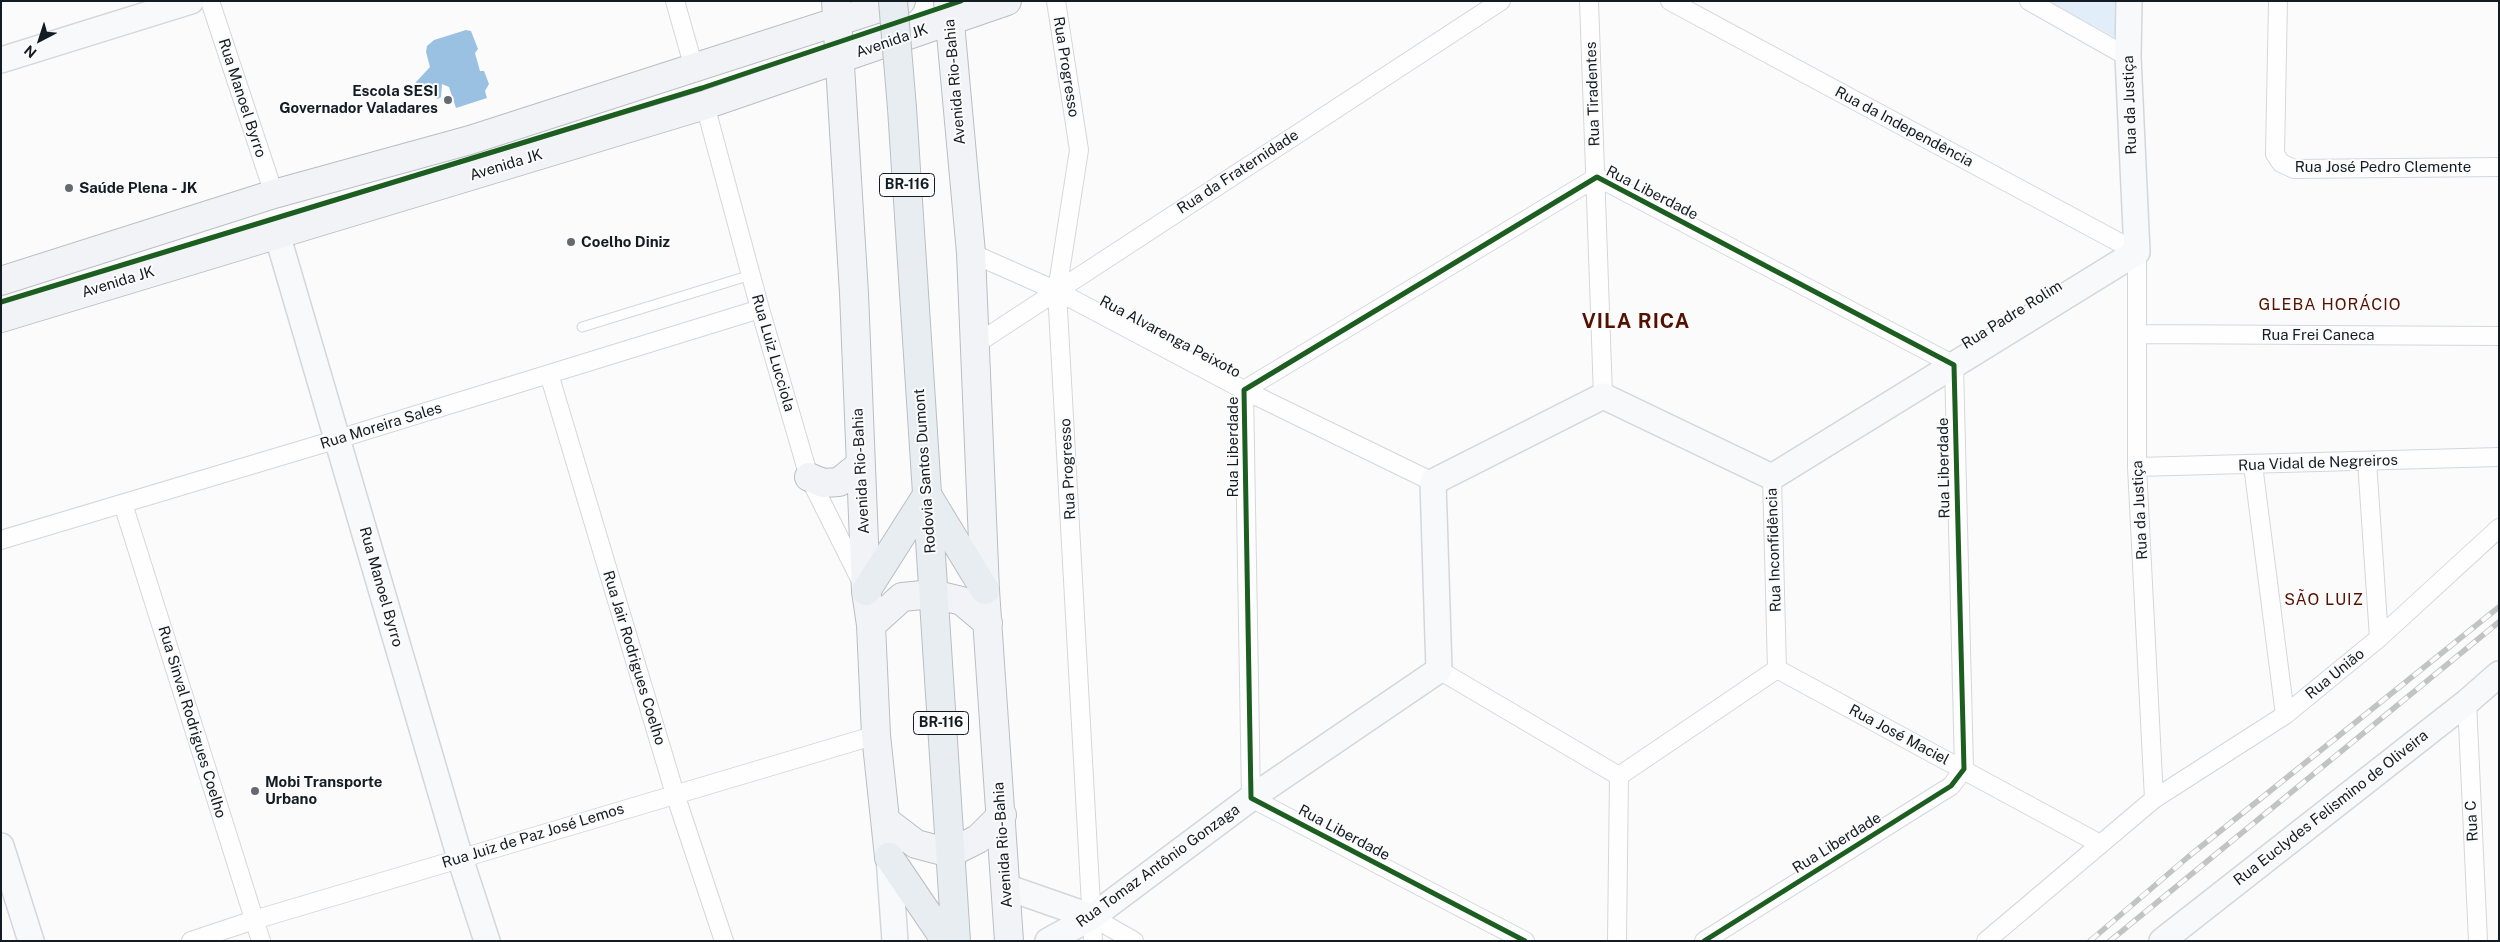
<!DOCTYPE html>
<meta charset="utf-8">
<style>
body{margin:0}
#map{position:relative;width:2500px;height:942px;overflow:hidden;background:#fbfbfb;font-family:"Public Sans",sans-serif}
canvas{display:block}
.frame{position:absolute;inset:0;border:2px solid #131c23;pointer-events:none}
.north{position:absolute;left:15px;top:15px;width:50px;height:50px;-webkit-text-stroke:4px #fbfbfb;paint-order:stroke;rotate:220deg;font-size:14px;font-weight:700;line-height:20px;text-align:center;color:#131c23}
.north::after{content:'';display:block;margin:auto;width:18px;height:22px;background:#131c23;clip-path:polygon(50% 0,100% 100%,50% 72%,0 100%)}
</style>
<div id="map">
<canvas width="2500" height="942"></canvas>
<div class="frame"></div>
<div class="north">N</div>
</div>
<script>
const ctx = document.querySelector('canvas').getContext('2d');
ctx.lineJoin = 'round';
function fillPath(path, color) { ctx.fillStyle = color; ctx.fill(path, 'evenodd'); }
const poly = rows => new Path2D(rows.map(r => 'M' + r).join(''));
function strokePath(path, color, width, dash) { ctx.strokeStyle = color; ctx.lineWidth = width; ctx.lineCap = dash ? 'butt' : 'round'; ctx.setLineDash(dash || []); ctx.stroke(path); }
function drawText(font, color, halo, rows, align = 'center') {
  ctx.font = font + ' "Public Sans",sans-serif'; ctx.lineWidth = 4; ctx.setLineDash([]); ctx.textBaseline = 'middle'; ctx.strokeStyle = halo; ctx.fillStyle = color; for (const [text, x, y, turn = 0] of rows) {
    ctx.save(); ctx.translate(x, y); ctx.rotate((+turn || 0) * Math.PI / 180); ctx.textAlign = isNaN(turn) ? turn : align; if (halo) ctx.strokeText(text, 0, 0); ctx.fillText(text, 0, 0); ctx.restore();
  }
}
const green = poly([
 [2048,1,2117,1,2118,39]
]);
const water = poly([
 [466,30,471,31,478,49,475,53,480,71,484,71,489,84,485,91,487,98,456,108,449,87,442,84,441,97,438,99,431,95,422,95,416,82,430,67,426,52,427,46,434,40]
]);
const lane = poly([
 [582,327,751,275]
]);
const street = poly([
 [210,1,274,194],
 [675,1,694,68],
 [1056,1,1079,150,1057,291,1093,941],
 [1589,1,1603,396],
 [1670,1,2137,252,2137,467,2154,799,1986,941],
 [2029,1,2128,57],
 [2278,1,2275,154,2281,163,2294,169,2499,167],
 [705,105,760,309,809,477,862,583],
 [971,253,1057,291,1244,390,1433,482],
 [2137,334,2499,336],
 [976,344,1501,1],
 [549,374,675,794,724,941],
 [2367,461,2379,638],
 [2253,465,2285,715],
 [2137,467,2499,457],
 [123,504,261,941],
 [1,540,338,439,760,309],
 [1777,669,2100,844],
 [1439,670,1619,776,1777,669,1772,477],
 [2467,702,2478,941],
 [2154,799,2285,715,2379,638,2499,528],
 [1092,917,1134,941],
 [191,941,254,920,876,735],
 [1525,941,1251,798,1244,390,1597,177,1954,365,1964,769,1951,786,1704,941],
 [1617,941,1619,776]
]);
const secondary = poly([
 [1,60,191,1],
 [277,234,460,858,487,941],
 [1,846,31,941],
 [889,857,895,941],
 [1006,887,1092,917],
 [1048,941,1092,917,1251,798,1439,670,1433,482,1603,396,1772,477,2137,252,2128,57,2129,1],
 [2162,941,2467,702,2499,674]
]);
const primary = poly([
 [836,1,854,293,866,591,871,625,876,735,889,857],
 [948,1,971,253,985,590,1009,941],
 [1,281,274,194,470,140,901,1],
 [1,318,705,105,1007,1],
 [809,477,823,483,839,482,860,465],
 [871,625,902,597,933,594,962,601,988,623],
 [887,822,916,844,950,853,978,839,1002,815]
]);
const highway = poly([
 [902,108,956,941],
 [929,498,985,590],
 [866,591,927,495],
 [889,857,946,941]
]);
const rail = poly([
 [2090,941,2188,857,2499,607],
 [2110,941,2499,622]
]);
const highwayBridge = poly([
 [893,1,902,108]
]);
const cycleway = poly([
 [1,302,702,88,961,1],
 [1525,941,1251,798,1244,390,1597,177,1954,365,1964,769,1951,786,1704,941]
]);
const markers = [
 [448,100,5,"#646a6f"],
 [69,188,5,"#646a6f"],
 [571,242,5,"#646a6f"],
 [255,791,5,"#646a6f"]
];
const shields = [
 [907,185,55],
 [941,723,55]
];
const shieldNames = [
 ["BR-116",907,185],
 ["BR-116",941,723]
];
const streetNames = [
 ["Avenida JK",892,41,-19],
 ["Rua Progresso",1066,67,81],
 ["Avenida Rio-Bahia",955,82,-95],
 ["Rua Tiradentes",1593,94,-92],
 ["Rua Manoel Byrro",242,98,72],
 ["Rua da Justiça",2130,105,-92],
 ["Rua da Independência",1904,127,28],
 ["Avenida JK",506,165,-17],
 ["Rua José Pedro Clemente",2383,167],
 ["Rua da Fraternidade",1238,172,-33],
 ["Rua Liberdade",1652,193,27],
 ["Avenida JK",118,282,-17],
 ["Rua Padre Rolim",2012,315,-32],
 ["Rua Frei Caneca",2318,335],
 ["Rua Alvarenga Peixoto",1170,337,28],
 ["Rua Luiz Lucciola",773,353,74],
 ["Rua Moreira Sales",381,426,-17],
 ["Rua Liberdade",1233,447,-90],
 ["Rua Vidal de Negreiros",2318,463,-2],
 ["Rua Liberdade",1944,468,-91],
 ["Rua Progresso",1068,469,-93],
 ["Avenida Rio-Bahia",861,471,-93],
 ["Rodovia Santos Dumont",925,471,-94],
 ["Rua da Justiça",2140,510,-93],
 ["Rua Inconfidência",1774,550,-92],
 ["Rua Manoel Byrro",381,587,74],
 ["Rua Jair Rodrigues Coelho",634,658,73],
 ["Rua União",2335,674,-39],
 ["Rua Sinval Rodrigues Coelho",192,722,73],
 ["Rua José Maciel",1899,735,28],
 ["Rua Euclydes Felismino de Oliveira",2331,808,-38],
 ["Rua C",2472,821,-93],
 ["Rua Liberdade",1344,833,28],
 ["Rua Juiz de Paz José Lemos",533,836,-17],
 ["Rua Liberdade",1837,843,-32],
 ["Avenida Rio-Bahia",1003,845,-94],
 ["Rua Tomaz Antônio Gonzaga",1158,866,-36]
];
const poiNames = [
 ["Escola SESI",438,91,"right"],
 ["Governador Valadares",438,108,"right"],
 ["Saúde Plena - JK",79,188],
 ["Coelho Diniz",581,242],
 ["Mobi Transporte",265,782],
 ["Urbano",265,799]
];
const neighbourhoodNames = [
 ["GLEBA HORÁCIO",2330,305],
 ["SÃO LUIZ",2324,600]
];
const districtNames = [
 ["VILA RICA",1636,322]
];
fillPath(green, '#e1eef9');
fillPath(water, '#9ac1e2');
strokePath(lane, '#d3d7dc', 11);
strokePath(street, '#d3d7dc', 20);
strokePath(secondary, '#d3d7dc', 28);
strokePath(primary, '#b9bec3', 30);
strokePath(highway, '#b9bec3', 30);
strokePath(lane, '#fefefe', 9);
strokePath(street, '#fefefe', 18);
strokePath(secondary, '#f8f9fa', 25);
strokePath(primary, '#f1f3f6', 28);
strokePath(highway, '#e7edf1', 28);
strokePath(rail, '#c2c3c3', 5.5);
strokePath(rail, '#fbfbfb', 4, [11]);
strokePath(highwayBridge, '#b9bec3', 30, []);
strokePath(highwayBridge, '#e7edf1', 28);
strokePath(cycleway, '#1b5e20', 5);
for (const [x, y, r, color] of markers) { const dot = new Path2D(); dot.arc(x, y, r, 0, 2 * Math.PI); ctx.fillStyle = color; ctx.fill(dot); strokePath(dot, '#fbfbfb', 2); }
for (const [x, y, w] of shields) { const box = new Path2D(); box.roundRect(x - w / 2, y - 11.5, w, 23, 4); ctx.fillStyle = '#fbfbfb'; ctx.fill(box); strokePath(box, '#131c23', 1); }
drawText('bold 14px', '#131c23', null, shieldNames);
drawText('15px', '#131c23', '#fbfbfb', streetNames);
drawText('bold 15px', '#131c23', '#fbfbfb', poiNames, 'left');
ctx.letterSpacing = '1px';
drawText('16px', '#531101', '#fbfbfb', neighbourhoodNames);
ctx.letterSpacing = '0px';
ctx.letterSpacing = '1px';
drawText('bold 20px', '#531101', '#fbfbfb', districtNames);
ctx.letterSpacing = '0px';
</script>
